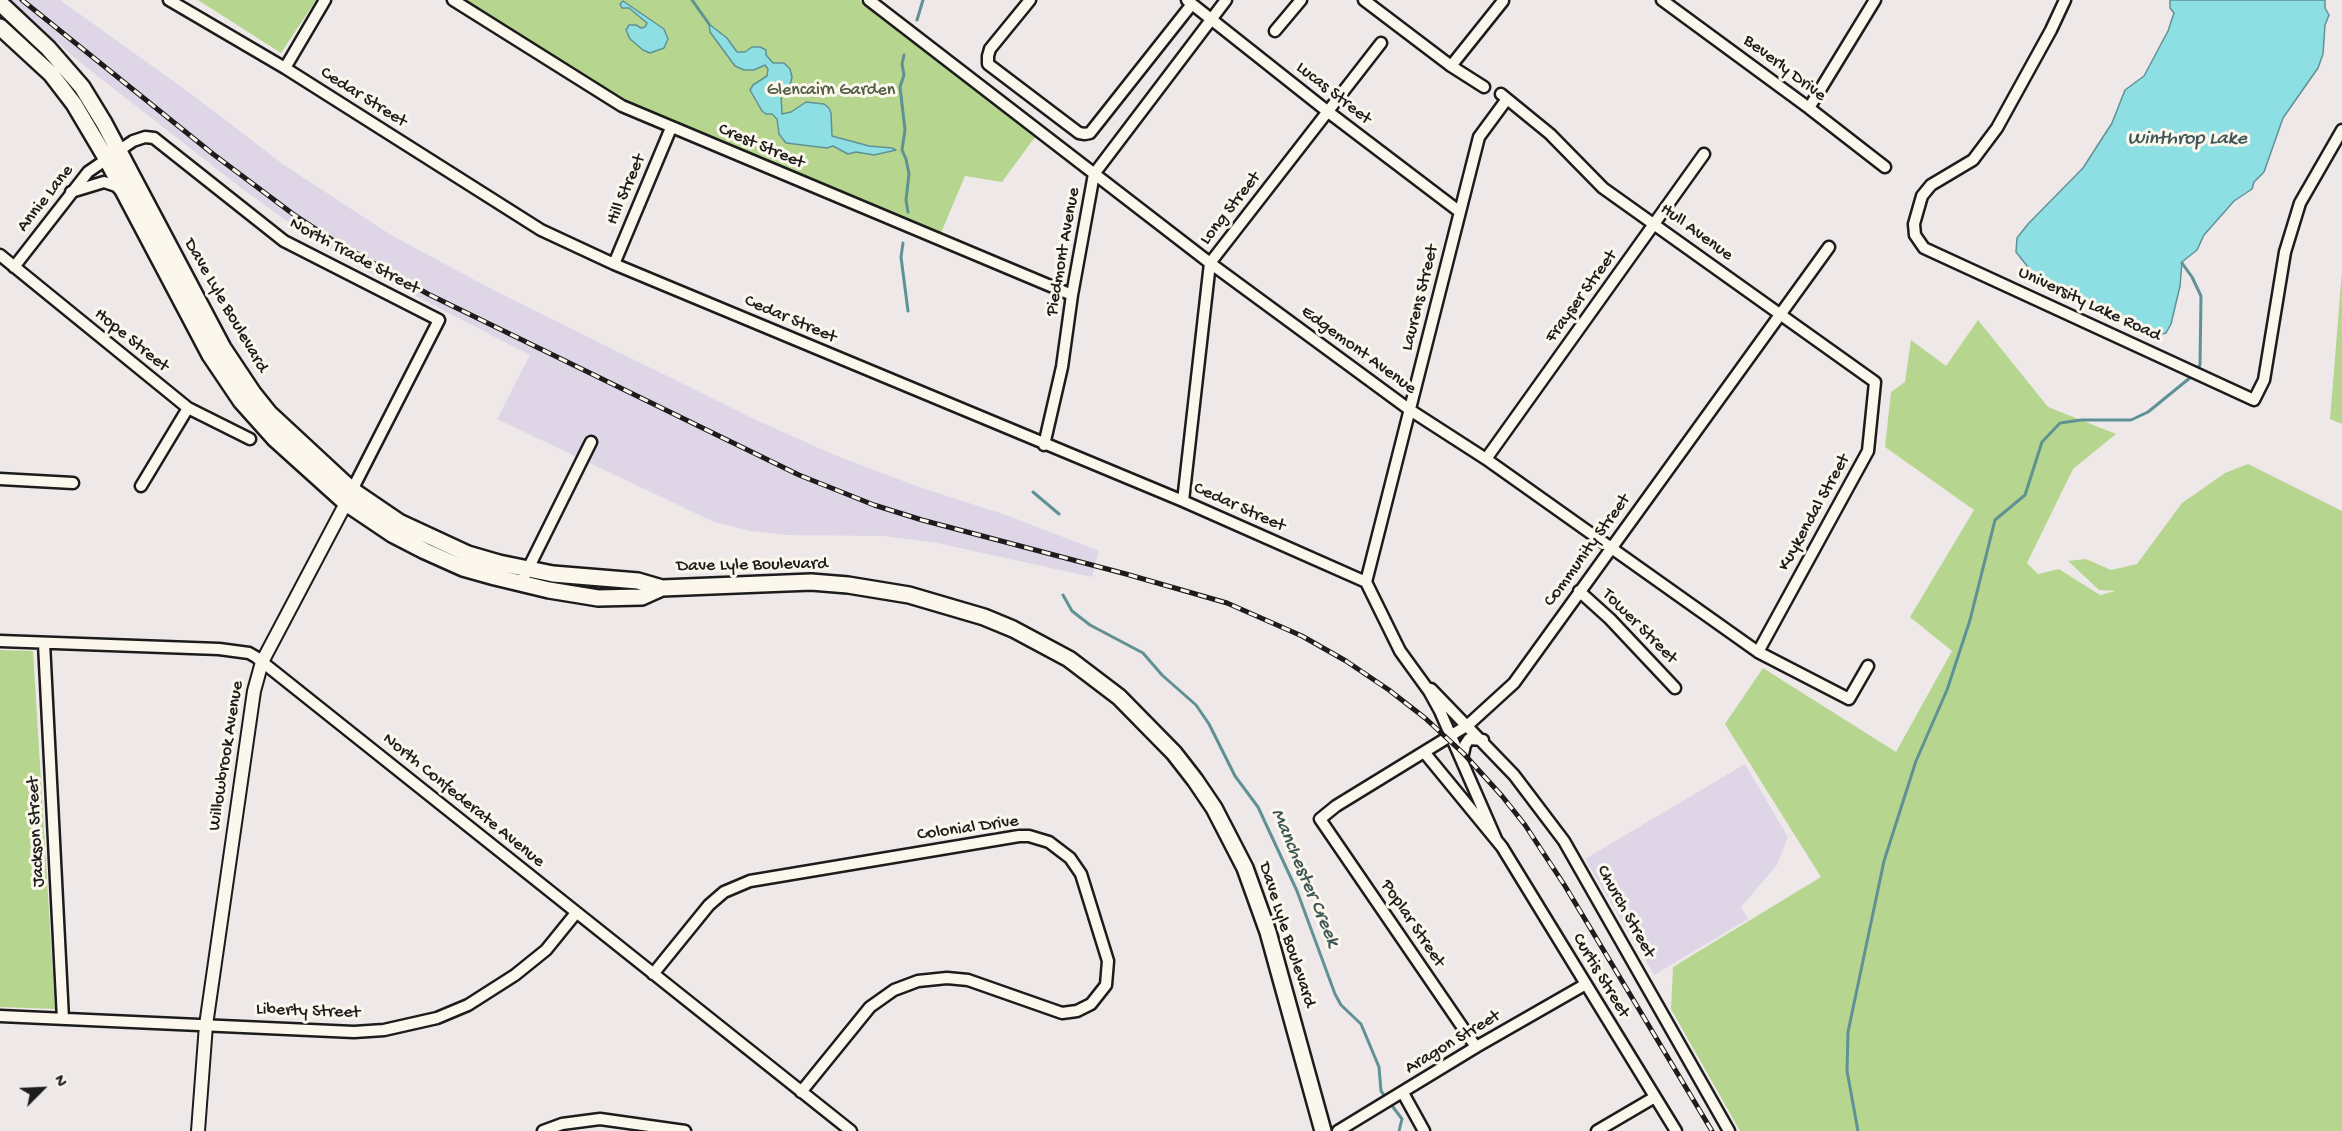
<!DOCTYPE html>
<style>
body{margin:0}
#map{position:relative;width:2342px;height:1131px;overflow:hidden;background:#eee8e9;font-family:"Gochi Hand",sans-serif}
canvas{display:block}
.north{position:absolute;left:12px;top:1059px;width:60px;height:60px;-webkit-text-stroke:4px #fbf7ec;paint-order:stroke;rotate:66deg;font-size:16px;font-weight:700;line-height:24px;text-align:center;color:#1c1c1c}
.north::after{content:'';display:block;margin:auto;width:21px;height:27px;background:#1c1c1c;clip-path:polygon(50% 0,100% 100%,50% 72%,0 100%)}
</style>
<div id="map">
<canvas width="2342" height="1131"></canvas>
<div class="north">N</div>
</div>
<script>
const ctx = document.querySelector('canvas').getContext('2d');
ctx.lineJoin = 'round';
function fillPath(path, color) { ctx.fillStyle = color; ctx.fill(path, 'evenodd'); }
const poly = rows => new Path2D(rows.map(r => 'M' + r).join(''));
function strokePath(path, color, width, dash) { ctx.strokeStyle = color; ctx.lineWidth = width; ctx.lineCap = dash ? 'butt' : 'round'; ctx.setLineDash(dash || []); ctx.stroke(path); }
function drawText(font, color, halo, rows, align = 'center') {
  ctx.font = font + ' "Gochi Hand",sans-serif'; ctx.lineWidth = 6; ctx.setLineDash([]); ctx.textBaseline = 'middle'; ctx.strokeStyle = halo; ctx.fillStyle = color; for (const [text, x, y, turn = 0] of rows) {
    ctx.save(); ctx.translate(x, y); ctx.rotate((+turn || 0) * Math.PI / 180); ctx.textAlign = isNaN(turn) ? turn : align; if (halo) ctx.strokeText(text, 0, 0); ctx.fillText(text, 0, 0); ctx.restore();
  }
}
const built = poly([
 [8,0,60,0,190,93,284,165,391,235,497,292,756,420,832,454,919,487,1009,516,1099,551,1092,577,937,543,884,536,786,535,751,531,714,522,497,419,530,355,365,270,310,238,236,184,81,63],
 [1745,764,1788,837,1777,865,1741,907,1748,919,1654,975,1585,859]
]);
const green = poly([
 [198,0,316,0,281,53],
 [465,0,859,0,1035,137,1002,182,965,176,941,233,627,102],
 [2342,271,2342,424,2330,419],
 [1978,320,2048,407,2116,434,2073,469,2027,563,2038,574,2059,569,2100,595,2116,591,2099,590,2068,561,2086,559,2111,570,2137,564,2182,503,2225,473,2248,464,2342,511,2342,1131,1740,1131,1671,1009,1673,967,1821,877,1725,724,1763,668,1896,752,1952,651,1910,617,1974,510,1885,447,1891,392,1905,382,1911,340,1946,366],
 [0,650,33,651,55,1009,0,1007]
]);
const water = poly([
 [2170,0,2325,0,2325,8,2329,15,2325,25,2323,54,2318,68,2283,118,2264,172,2254,182,2252,189,2234,201,2204,235,2197,250,2182,262,2180,286,2171,324,2166,333,2158,335,2114,313,2090,305,2039,281,2016,252,2017,238,2028,224,2083,168,2112,123,2125,90,2144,76,2168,31,2174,13,2170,8,2170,0],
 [623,1,664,29,668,39,664,48,650,53,643,50,630,39,626,30,629,25,636,25,641,28,645,27,647,23,629,8,622,8,620,4,623,1],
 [709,24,727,38,737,52,745,52,752,47,760,47,766,50,766,55,773,63,784,63,790,69,792,77,790,85,781,95,782,114,791,112,806,102,824,104,829,108,831,113,832,136,869,146,892,148,896,150,874,155,856,152,848,154,833,146,827,148,786,143,779,134,777,119,772,114,766,114,762,111,750,90,753,85,767,76,768,69,765,65,754,70,744,70,735,66,710,32,709,24]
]);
const stream = poly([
 [692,0,709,24],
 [917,20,923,0],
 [904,55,902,64,904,75,900,87,905,130,902,150,906,159,909,174,906,200,908,212],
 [903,243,901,257,908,311],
 [2182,263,2192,277,2201,296,2200,365,2197,369],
 [1033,492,1059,514],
 [1063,595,1072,611,1090,625,1143,653,1162,675,1196,705,1209,724,1235,776,1258,807,1297,891,1335,994,1341,1005,1361,1024,1379,1067,1381,1091,1402,1119,1399,1131],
 [1858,1131,1847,1071,1848,1032,1884,861,1916,761,1947,690,1970,620,1995,520,2025,495,2042,442,2060,423,2081,420,2131,420,2148,412,2191,377]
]);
const minor = poly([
 [169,0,285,68,541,230,614,264,1183,501,1366,582,1400,651,1429,691,1440,711,1496,839],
 [453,0,622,106,1072,295],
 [869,0,1210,263,1410,410,1486,459,1758,652,1849,699,1868,666],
 [1030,0,990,49,988,56,988,64,1079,133,1085,134,1090,133,1192,4],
 [1187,0,1327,111,1460,212],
 [1364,0,1451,66,1484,87],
 [1662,0,1809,108,1885,167],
 [2065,0,2051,30,1997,128,1973,160,1931,185,1922,196,1914,224,1915,235,1924,248,2254,400,2264,380,2285,252,2300,203,2342,130],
 [1275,31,1301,0],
 [1451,66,1503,1],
 [285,68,325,0],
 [1501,94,1550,134,1603,188,1875,382,1868,451,1758,652],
 [1809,108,1875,0],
 [71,192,104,182,116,186,123,193],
 [0,255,188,408,250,439],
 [614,264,671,128],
 [14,267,88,172,133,141,145,137,154,138,284,241,439,320,350,494],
 [1044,445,1062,367,1072,295,1094,174,1226,0],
 [1486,459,1704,154],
 [0,479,73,483],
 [141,486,188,408],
 [1183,501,1210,263,1381,43],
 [1366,582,1479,137,1507,99],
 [521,583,591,442],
 [1579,591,1610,619,1675,688],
 [0,641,219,649,249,653,256,657,851,1131],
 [44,643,63,1019],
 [1431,689,1514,775,1564,841,1729,1131],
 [1424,752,1502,847,1676,1131],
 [1461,759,1462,759,1465,745,1469,739,1483,740],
 [653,974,709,905,724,892,750,881,1019,836,1029,836,1049,842,1070,858,1081,874,1108,961,1106,985,1091,1004,1077,1011,1062,1013,968,980,947,978,918,981,894,990,870,1007,801,1092],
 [0,1016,354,1032,384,1030,437,1018,468,1005,515,975,546,950,576,913],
 [1476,1047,1320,819,1336,806,1468,725,1514,683,1829,247],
 [1403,1093,1424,1131],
 [543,1131,562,1124,600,1119,685,1131],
 [1338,1131,1476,1047,1586,984],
 [1597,1131,1655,1097]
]);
const tertiary = poly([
 [198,1131,206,1025,254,691,262,662,346,503]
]);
const primary = poly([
 [0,3,48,48,82,87,104,123,223,348,253,393,269,413,352,490,399,522,468,554,499,563,553,574,638,581,662,588,811,582,848,585,909,595,984,617,1013,629,1069,659,1119,697,1174,753,1195,780,1214,808,1245,868,1268,932,1323,1131],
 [0,27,51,74,74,104,106,158,210,355,241,401,275,439,346,503,392,534,425,551,463,568,495,577,549,590,598,598,642,597,662,588]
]);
const rail = poly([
 [22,0,213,154,293,214,334,241,428,294,799,475,874,505,922,520,1126,574,1227,603,1302,636,1346,661,1389,690,1425,718,1464,754,1502,796,1525,825,1565,886,1712,1131]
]);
const streetNames = [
 ["Beverly Drive",1784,69,37],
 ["Lucas Street",1333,94,38],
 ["Cedar Street",363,98,32],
 ["Crest Street",761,147,23],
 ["Hill Street",627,190,-67],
 ["Annie Lane",46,199,-52],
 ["Long Street",1231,209,-52],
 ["Hull Avenue",1696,233,36],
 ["Piedmont Avenue",1064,252,-80],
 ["North Trade Street",354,257,28],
 ["Frayser Street",1582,297,-54],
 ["Laurens Street",1421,298,-76],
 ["University Lake Road",2089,305,25],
 ["Dave Lyle Boulevard",225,306,60],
 ["Cedar Street",790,320,23],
 ["Hope Street",131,341,39],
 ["Edgemont Avenue",1358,351,36],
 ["Cedar Street",1239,508,24],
 ["Kuykendal Street",1815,513,-61],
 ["Community Street",1588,551,-54],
 ["Dave Lyle Boulevard",752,566,-1],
 ["Tower Street",1639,627,45],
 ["Willowbrook Avenue",227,756,-81],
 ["North Confederate Avenue",463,801,39],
 ["Colonial Drive",968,829,-8],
 ["Jackson Street",37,832,-93],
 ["Church Street",1625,912,61],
 ["Poplar Street",1412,924,56],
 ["Dave Lyle Boulevard",1286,935,72],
 ["Curtis Street",1600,976,59],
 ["Liberty Street",308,1012,2],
 ["Aragon Street",1453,1043,-31]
];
const parkNames = [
 ["Glencairn Garden",831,91]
];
const waterNames = [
 ["Winthrop Lake",2187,140],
 ["Manchester Creek",1304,878,67]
];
fillPath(built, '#ded6e6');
fillPath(green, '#b6d68f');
fillPath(water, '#8ddfe4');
strokePath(water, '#609194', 1.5);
strokePath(stream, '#609194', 3);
strokePath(minor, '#1c1c1c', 15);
strokePath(tertiary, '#1c1c1c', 16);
strokePath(primary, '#1c1c1c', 20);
strokePath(minor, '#fbf7ec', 10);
strokePath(tertiary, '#fbf7ec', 12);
strokePath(primary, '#fbf7ec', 15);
strokePath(rail, '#1c1c1c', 5);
strokePath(rail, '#fbf7ec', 3, [9]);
drawText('18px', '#1c1c1c', '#fbf7ec', streetNames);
drawText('18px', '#525d44', '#fbf7ec', parkNames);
drawText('italic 20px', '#3e5658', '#fbf7ec', waterNames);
</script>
